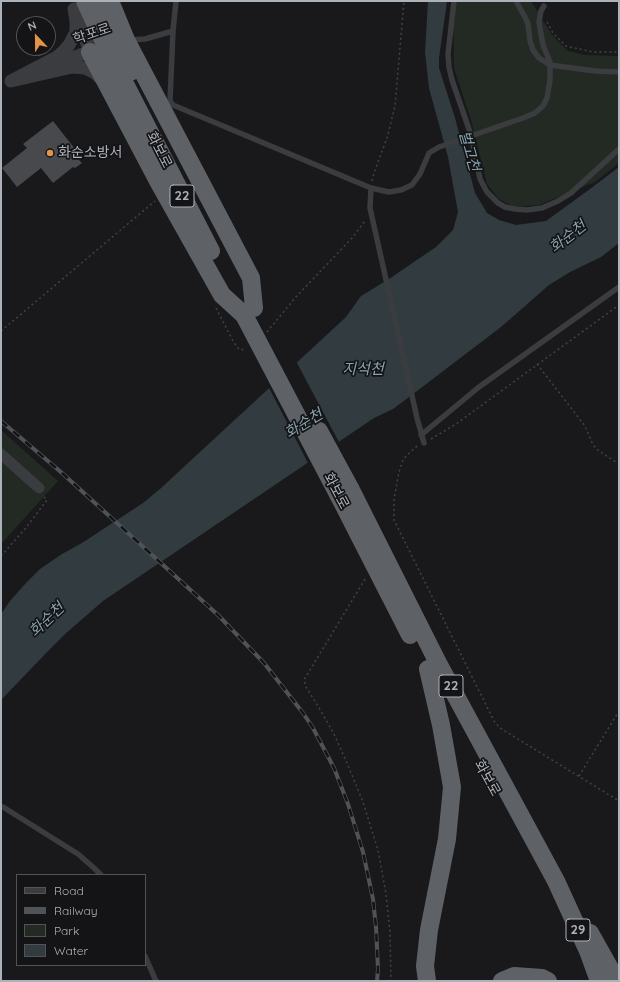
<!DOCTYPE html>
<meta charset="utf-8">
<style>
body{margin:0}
#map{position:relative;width:620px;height:982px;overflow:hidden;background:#19191b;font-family:Quicksand,sans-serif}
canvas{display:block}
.frame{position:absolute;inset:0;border:2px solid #acb2b9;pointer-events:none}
.legend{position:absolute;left:16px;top:874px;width:130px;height:92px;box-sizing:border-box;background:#141416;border:1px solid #515357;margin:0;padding:5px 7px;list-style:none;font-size:12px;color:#acb2b9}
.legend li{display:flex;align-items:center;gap:8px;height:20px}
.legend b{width:20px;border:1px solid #515357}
.north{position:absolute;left:16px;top:16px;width:40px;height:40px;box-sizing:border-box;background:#141416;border:1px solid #515357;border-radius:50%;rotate:338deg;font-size:11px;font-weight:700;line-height:16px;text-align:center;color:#acb2b9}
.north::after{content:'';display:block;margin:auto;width:14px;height:18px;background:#e2954a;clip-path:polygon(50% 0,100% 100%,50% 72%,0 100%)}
</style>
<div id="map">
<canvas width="620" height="982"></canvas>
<div class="frame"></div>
<ul class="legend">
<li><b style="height:5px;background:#3a3c3f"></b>Road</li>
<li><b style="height:5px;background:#4f5256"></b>Railway</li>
<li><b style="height:11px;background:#232a23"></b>Park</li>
<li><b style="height:11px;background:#323c40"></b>Water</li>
</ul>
<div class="north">N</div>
</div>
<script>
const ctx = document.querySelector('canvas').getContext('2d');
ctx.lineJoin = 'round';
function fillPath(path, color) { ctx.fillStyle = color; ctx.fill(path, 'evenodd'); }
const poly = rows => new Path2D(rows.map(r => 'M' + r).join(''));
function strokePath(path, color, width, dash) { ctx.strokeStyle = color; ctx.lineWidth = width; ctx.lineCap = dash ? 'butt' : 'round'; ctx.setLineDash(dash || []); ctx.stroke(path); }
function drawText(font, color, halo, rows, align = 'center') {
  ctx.font = font + ' Quicksand,"Noto Sans KR",sans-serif'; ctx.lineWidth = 3.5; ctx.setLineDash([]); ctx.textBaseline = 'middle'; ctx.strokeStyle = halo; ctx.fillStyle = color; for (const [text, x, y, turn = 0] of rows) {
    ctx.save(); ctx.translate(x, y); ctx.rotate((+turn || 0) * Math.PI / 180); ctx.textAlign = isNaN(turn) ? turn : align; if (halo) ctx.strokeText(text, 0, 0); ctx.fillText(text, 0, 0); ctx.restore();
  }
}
const green = poly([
 [453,1,531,1,552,35,568,51,585,55,619,56,619,163,595,182,539,205,514,207,499,199,487,184,471,120,454,68],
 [1,430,58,481,1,544]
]);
const water = poly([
 [428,1,447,1,439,58,439,68,455,118,475,193,487,213,499,220,516,225,546,221,590,189,619,167,619,243,601,257,570,272,549,285,501,327,417,391,393,409,374,418,103,601,65,634,51,648,1,700,1,614,10,601,26,583,40,569,62,554,82,543,143,503,160,489,346,317,361,296,389,279,436,247,453,230,458,212,448,157,429,88,425,52]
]);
const pier = poly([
 [296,361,340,444,309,465,268,386]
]);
const building = poly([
 [53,121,82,158,79,160,82,163,75,168,73,167,53,183,41,168,17,187,2,168,27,148,23,144]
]);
const path = poly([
 [547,22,553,33,566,46,593,52,619,52],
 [372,181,374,173,387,138,395,106,404,1],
 [216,308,233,341,237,347,240,350,246,349],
 [1,331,155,201],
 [267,332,295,298,353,237,365,221],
 [537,364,585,426,593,445,599,451,619,464],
 [431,439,456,424,619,305],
 [417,446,407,455,403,460,399,472,394,499,394,520,494,721,500,728,619,801],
 [1,556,25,529,47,500,44,497],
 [365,579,304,680,306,687,318,706,334,734,347,763,363,802,378,850,386,894,390,932,391,981],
 [579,776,619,711]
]);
const service = poly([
 [454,1,448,54,449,67,452,80,471,135,480,179,487,192,498,203,505,207,515,209,527,210,542,208,558,201,571,193,619,149],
 [516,1,521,10,525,17,528,24,530,41,533,50,539,58,550,65,595,71,619,72],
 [173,31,176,1],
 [128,40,145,39,173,31,170,101,173,105,371,188,389,192,401,190,412,185,420,174,429,153,439,147,523,118,535,113,543,106,547,98,550,80,550,62,543,45,539,22,541,11,544,6],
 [371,188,370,208,417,418,424,443],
 [421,435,479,387,619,287],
 [3,807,78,854,94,868,101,875],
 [145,956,156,981]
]);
const minor = poly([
 [1,454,39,488]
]);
const tertiary = poly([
 [74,9,76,21,76,32,69,45,64,51,57,57,11,81,72,67,85,68,95,73,102,80],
 [78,19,90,52],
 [57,64,98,48]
]);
const trunk = poly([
 [110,1,126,40,251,278,254,308],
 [90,52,158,181,222,295,244,315],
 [121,76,211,251],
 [350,488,438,663,556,881,588,951,599,981],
 [339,496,410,635],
 [590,933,617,981],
 [427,981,425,966,429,930,447,839,452,787,441,725,428,669],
 [502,981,514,976,542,978,548,981]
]);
const rail = poly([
 [1,421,62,473,218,615,264,663,303,713,313,728,334,768,348,804,363,852,373,899,376,927,378,969,377,981]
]);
const trunkBridge = poly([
 [85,1,102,38,121,76],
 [99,1,132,71],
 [244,315,339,496],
 [319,431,350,488]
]);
const markers = [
 [50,153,4,"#e2954a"]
];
const shields = [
 [182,196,24],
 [451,686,24],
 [578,930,24]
];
const shieldNames = [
 ["22",182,196],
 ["22",451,686],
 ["29",578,930]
];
const streetNames = [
 ["학포로",92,34,-19],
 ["화보로",159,150,63],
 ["화보로",336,491,62],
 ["화보로",487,778,61]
];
const poiNames = [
 ["화순소방서",58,153]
];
const waterNames = [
 ["벌고천",469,151,74],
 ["화순천",568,237,-38],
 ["지석천",363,369],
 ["화순천",304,424,-32],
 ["화순천",47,620,-43]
];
fillPath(green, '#232a23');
fillPath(water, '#323c40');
fillPath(pier, '#19191b');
fillPath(building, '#48494d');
strokePath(path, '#404346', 1.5, [2, 3]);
strokePath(service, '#3a3c3f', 5.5);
strokePath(minor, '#3a3c3f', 11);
strokePath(tertiary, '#3a3c3f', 13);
strokePath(trunk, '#5e6267', 18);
strokePath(rail, '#4f5256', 4);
strokePath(rail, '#141416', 2.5, [8]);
strokePath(trunkBridge, '#5e6267', 18);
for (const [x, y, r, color] of markers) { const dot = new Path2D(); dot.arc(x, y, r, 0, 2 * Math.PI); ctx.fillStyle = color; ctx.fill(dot); strokePath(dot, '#141416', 1.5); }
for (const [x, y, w] of shields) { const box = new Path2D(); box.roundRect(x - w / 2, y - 11, w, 22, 3); ctx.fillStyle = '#141416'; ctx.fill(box); strokePath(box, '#acb2b9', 1); }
drawText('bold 13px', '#acb2b9', null, shieldNames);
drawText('14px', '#acb2b9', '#141416', streetNames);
drawText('14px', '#acb2b9', '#141416', poiNames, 'left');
drawText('italic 15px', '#87a4b0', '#141416', waterNames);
</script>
